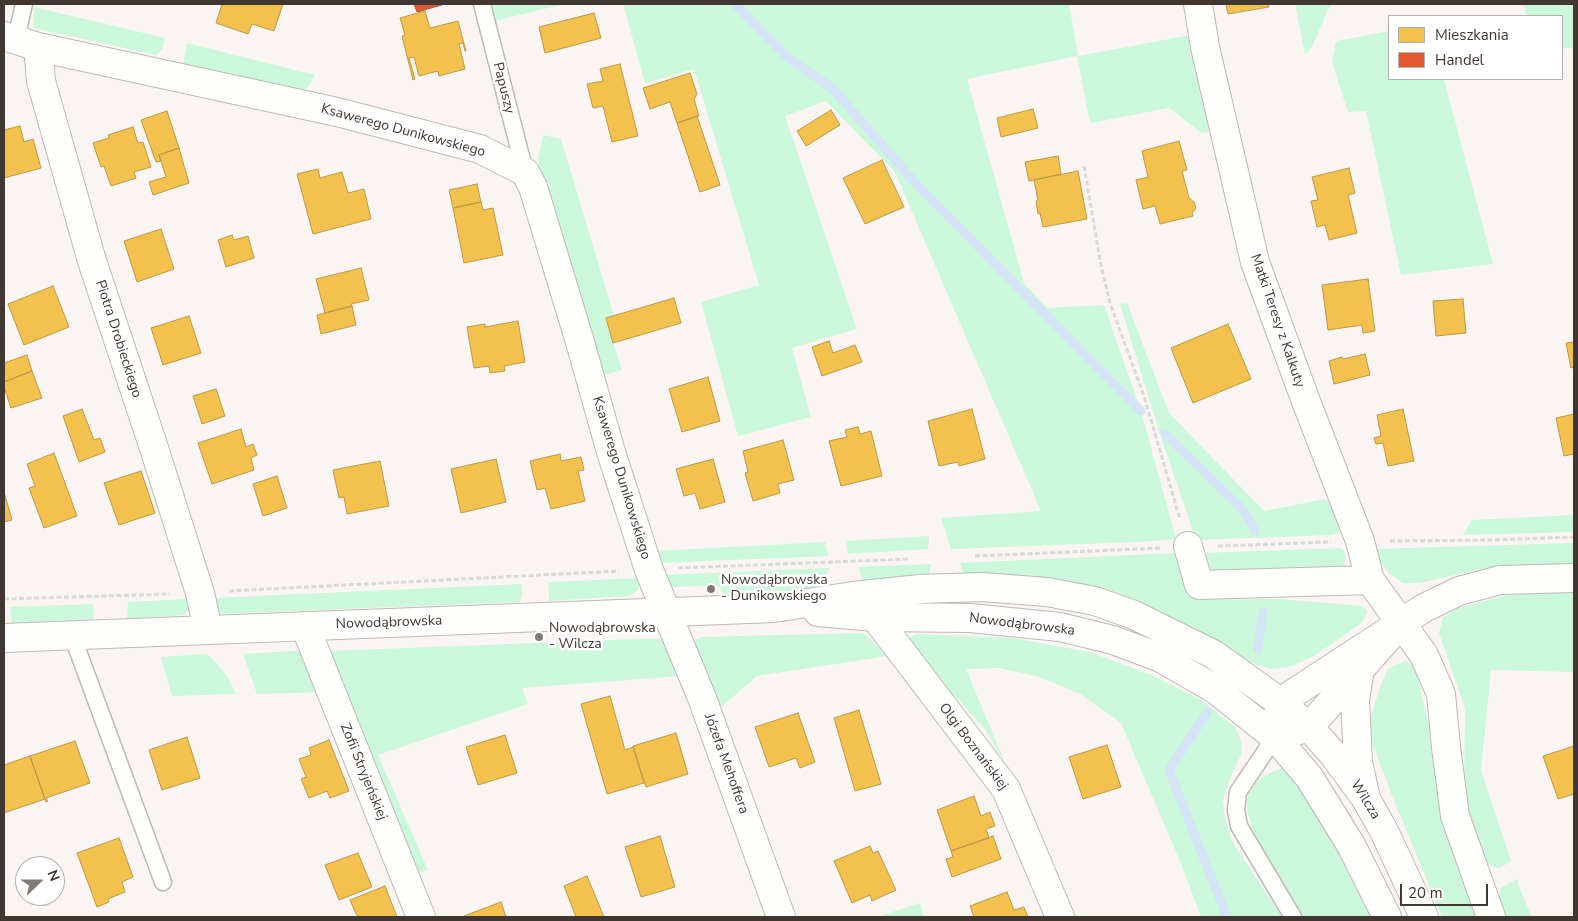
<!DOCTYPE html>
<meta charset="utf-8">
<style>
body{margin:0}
#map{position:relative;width:1578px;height:921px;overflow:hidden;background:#faf5f2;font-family:"Nunito Sans",sans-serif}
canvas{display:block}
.frame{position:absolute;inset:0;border:5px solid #403732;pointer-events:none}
.legend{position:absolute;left:1388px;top:15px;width:175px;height:65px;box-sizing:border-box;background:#fff;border:1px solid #b3afad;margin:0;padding:6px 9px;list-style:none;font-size:15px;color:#403732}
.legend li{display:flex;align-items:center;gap:10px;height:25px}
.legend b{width:25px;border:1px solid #b3afad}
.north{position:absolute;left:15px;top:856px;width:50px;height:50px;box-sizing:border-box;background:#fff;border:1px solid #b3afad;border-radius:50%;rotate:68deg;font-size:14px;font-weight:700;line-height:20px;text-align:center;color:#403732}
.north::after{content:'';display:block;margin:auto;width:18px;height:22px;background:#817a75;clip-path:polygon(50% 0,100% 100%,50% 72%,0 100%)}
.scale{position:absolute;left:1400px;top:884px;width:88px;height:22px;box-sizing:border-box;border:2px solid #403732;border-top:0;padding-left:6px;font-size:15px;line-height:18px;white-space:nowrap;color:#403732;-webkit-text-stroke:4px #fff;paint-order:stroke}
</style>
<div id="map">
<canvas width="1578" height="921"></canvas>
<div class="frame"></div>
<ul class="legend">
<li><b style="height:14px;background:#f2c14e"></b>Mieszkania</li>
<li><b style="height:14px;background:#e4572e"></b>Handel</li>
</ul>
<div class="north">N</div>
<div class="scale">20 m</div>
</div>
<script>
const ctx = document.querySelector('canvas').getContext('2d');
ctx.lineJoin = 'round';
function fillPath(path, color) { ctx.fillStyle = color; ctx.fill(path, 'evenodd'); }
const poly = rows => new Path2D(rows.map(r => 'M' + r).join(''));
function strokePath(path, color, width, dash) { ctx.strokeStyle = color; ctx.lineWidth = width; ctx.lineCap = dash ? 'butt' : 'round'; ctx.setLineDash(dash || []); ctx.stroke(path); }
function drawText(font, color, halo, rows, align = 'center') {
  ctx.font = font + ' "Nunito Sans",sans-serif'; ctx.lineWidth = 5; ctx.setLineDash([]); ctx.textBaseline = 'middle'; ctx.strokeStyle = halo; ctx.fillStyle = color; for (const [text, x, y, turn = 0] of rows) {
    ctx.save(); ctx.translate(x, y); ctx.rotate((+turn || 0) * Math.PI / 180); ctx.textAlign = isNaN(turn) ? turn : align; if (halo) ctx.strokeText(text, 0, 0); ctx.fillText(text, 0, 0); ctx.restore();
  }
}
const green = poly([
 [490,4,564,4,495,21],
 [623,4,1069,4,1078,56,1191,35,1212,131,1202,133,1169,108,1090,123,1077,56,967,79,1024,283,1047,308,1104,305,1141,411,1176,539,1139,542,951,549,941,518,1041,511,895,172,826,101,785,116,857,329,792,348,811,417,738,436,701,302,759,285,694,69,645,83],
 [1295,4,1332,4,1328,10,1312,47,1305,54],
 [1524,4,1574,4,1574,47,1562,49,1562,16,1526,16],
 [34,7,165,38,162,50,156,55,33,28],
 [1389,31,1389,79,1444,79,1493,264,1401,275,1366,111,1348,112,1332,62,1336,41],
 [187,43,315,75,308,87,298,93,183,65],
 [543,135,561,139,614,316,606,319,622,370,601,376,538,161],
 [1127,303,1169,413,1264,511,1331,498,1340,524,1339,533,1332,535,1196,540,1162,440,1120,304],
 [1574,515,1574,532,1463,535,1472,520],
 [929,536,928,549,848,554,846,541],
 [825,542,828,556,659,563,655,551],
 [1574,543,1574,563,1482,569,1420,583,1403,583,1389,573,1381,563,1375,549],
 [1340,548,1344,550,1346,559,1343,568,1204,575,1201,553],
 [1177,553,1180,572,1189,578,1197,600,1281,599,1361,606,1367,610,1366,615,1362,623,1314,656,1289,667,1271,669,1255,664,1150,607,1095,591,968,579,963,573,960,563],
 [931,564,930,572,926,580,865,586,858,567],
 [830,568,819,589,725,596,719,586,664,587,662,575],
 [641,578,638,590,629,596,549,601,548,582],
 [522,584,522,596,520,602,218,614,212,598],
 [1574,591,1574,672,1491,670,1481,770,1511,861,1500,868,1490,866,1478,848,1464,791,1465,708,1439,633,1443,617,1459,608,1507,595],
 [190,599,190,607,185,615,127,619,128,602],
 [93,604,94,619,12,623,10,607],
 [863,633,888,656,757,676,720,708,696,651,696,640,701,637],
 [916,634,1013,638,1089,652,1149,674,1201,700,1234,726,1241,740,1242,753,1233,771,1223,800,1225,818,1232,841,1282,917,1201,917,1182,866,1121,723,1082,695,1040,677,999,668,966,669,1005,763,984,728,956,697,925,673,908,645,908,638],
 [666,638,680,676,522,688,528,704,378,755,428,870,412,876,328,651],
 [309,650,323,692,257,694,243,654],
 [206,654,216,662,228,678,236,694,172,696,161,657],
 [1405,661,1415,665,1435,753,1482,917,1442,917,1391,793,1372,742,1370,719,1381,684,1388,669],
 [1279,769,1287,770,1295,779,1325,825,1373,917,1302,917,1271,866,1252,828,1247,809,1248,795,1256,783,1265,775],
 [1517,879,1520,889,1532,917,1504,917,1498,901,1500,888],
 [920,903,924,917,877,917]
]);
const homes = poly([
 [222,4,283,4,274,31,252,24,248,34,216,23,222,4],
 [1226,4,1268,4,1269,7,1228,14,1226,4],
 [425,11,430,28,458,21,466,51,465,51,463,43,459,44,465,69,439,76,438,71,419,76,414,57,409,58,415,79,413,80,402,36,405,35,400,18,425,11],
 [594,13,601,38,545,53,539,27,594,13],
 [620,64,638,136,612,142,603,106,593,108,587,84,603,81,600,69,620,64],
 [690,73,697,94,694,99,699,116,677,123,670,102,650,109,643,88,690,73],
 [1033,109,1038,128,1001,137,997,118,1033,109],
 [831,110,840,125,806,146,797,131,831,110],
 [167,111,179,148,159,155,161,161,156,162,141,120,167,111],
 [697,116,720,185,700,192,677,123,697,116],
 [20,126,24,142,33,139,41,168,4,178,4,130,20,126],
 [133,127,138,143,143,142,151,167,134,172,136,178,111,186,104,166,101,167,93,143,109,138,108,135,133,127],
 [1179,141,1187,170,1182,171,1189,198,1194,202,1196,208,1192,213,1193,216,1160,224,1155,206,1143,209,1136,180,1148,177,1142,151,1179,141],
 [179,148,189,183,153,195,149,182,166,177,159,155,179,148],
 [1058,156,1061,174,1029,181,1025,162,1058,156],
 [882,160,904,207,865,224,843,178,882,160],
 [1349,168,1355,193,1348,195,1357,233,1329,240,1325,225,1317,227,1311,201,1318,200,1312,177,1349,168],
 [318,169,320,178,342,172,348,193,364,189,371,219,313,234,297,174,318,169],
 [1078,171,1087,219,1043,227,1040,213,1038,214,1036,201,1038,200,1034,180,1078,171],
 [477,184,481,202,453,208,449,190,477,184],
 [481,202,483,210,493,208,503,255,464,263,453,208,481,202],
 [161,229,174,269,137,282,124,241,161,229],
 [232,235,234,240,248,236,254,258,226,267,218,240,232,235],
 [361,268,369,300,351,304,352,306,325,313,316,279,361,268],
 [1368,279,1375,331,1363,333,1362,325,1328,330,1322,285,1368,279],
 [53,286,69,327,24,345,8,304,53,286],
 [674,298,681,323,613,343,606,318,674,298],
 [1463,299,1466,333,1436,336,1433,301,1463,299],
 [352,306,356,325,321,334,317,315,352,306],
 [189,316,201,353,163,365,151,328,189,316],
 [518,321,525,362,504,366,505,371,490,373,489,366,474,368,467,327,485,324,485,327,518,321],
 [1228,324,1251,379,1193,403,1171,348,1228,324],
 [829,341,833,353,855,345,862,362,822,376,812,347,829,341],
 [1574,342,1574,367,1571,368,1566,343,1574,342],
 [1365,354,1370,375,1334,384,1329,361,1342,357,1343,359,1365,354],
 [27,355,32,371,4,382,4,363,27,355],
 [32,371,42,398,11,408,4,387,4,382,32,371],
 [708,377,720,421,682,432,669,389,708,377],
 [216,389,225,416,202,424,193,396,216,389],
 [82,409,94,440,100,438,105,452,79,462,63,416,82,409],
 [972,409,985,459,959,466,958,462,939,466,928,421,972,409],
 [1403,409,1414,461,1388,466,1383,443,1376,444,1374,438,1381,436,1377,415,1403,409],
 [1574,414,1574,454,1564,456,1556,418,1574,414],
 [858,427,860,434,871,431,882,476,841,486,829,441,847,437,845,430,858,427],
 [241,429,246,447,253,444,257,455,251,458,254,470,212,484,198,443,241,429],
 [783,440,794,480,778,484,780,493,753,501,745,473,748,472,743,451,783,440],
 [54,453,77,516,44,528,29,488,35,486,27,464,54,453],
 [560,454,561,461,581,457,584,470,578,471,585,501,551,509,545,488,537,490,530,461,560,454],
 [496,459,506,502,461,513,451,469,496,459],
 [713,459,725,502,700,509,695,493,684,496,676,469,713,459],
 [380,461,389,506,347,514,344,497,339,498,333,470,380,461],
 [141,471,155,513,119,525,104,483,141,471],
 [277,476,287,508,263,516,253,484,277,476],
 [4,492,12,520,4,522,4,492],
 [610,696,625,750,633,747,644,783,607,794,581,704,610,696],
 [859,710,881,784,855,791,834,718,859,710],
 [798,713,815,762,800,768,796,758,769,767,755,727,798,713],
 [676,733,688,774,646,787,633,746,676,733],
 [505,735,517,773,478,785,466,747,505,735],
 [187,737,200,778,162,790,149,750,187,737],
 [329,740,349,791,330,798,327,791,309,798,301,779,306,777,299,759,311,755,309,748,329,740],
 [75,741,90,783,46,798,48,801,46,802,30,756,75,741],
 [1107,745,1121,787,1083,799,1069,757,1107,745],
 [1574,746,1574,794,1558,799,1543,756,1574,746],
 [30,756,45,799,4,813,4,765,30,756],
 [974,796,981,816,990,812,995,826,986,829,989,838,951,851,937,810,974,796],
 [660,836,675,887,641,897,625,847,660,836],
 [993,836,1001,859,952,877,946,859,953,857,951,851,993,836],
 [119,838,133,877,122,882,125,892,108,899,109,902,97,907,77,853,119,838],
 [870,846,873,853,878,851,896,890,872,901,870,895,852,903,834,861,870,846],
 [358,853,372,887,339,900,325,865,358,853],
 [587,876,604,917,576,917,564,886,587,876],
 [385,886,397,917,359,917,356,914,350,900,385,886],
 [1007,892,1014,910,1024,907,1028,917,974,917,970,906,1007,892],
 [501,902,506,917,464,917,464,916,501,902]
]);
const shops = poly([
 [414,4,445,4,417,12,414,4]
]);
const stream = poly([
 [735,4,789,59,832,88,919,187,1141,411],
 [1164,433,1244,511,1255,531],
 [1258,649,1263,612],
 [1207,713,1169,770,1227,917]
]);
const path = poly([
 [1084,166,1101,265,1110,303,1144,396,1180,519],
 [1390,541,1492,540,1574,537],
 [1218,546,1331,542],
 [975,556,1161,548],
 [678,568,909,559],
 [229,591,619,571],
 [4,599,170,594]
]);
const service = poly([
 [482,4,525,172],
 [16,39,24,4],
 [72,635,163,882],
 [1275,737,1238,792,1236,810,1239,826,1293,917]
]);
const minor = poly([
 [1198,4,1205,47,1255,262,1304,396,1360,541,1370,580,1424,655,1441,694,1446,747,1455,816,1491,917],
 [4,36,38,47,337,112,480,149,525,172,533,187,580,342,611,452,649,570,702,698,781,917],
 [38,47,41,81,92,261,154,448,200,593,208,630],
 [1188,546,1199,585,1370,580],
 [875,617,1006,789,1060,917],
 [1402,622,1309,727,1275,737,1280,702,1424,608,1459,591,1500,580,1574,578],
 [305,626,421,917],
 [1360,669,1355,700,1358,762,1366,799]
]);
const tertiary = poly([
 [818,612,875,617,970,618,1060,627,1113,640,1161,658,1215,689,1275,737,1309,777,1351,845,1387,917],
 [4,638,774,608,853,596,920,589,982,587,1047,592,1095,601,1134,615,1213,654,1280,702,1309,727,1333,754,1366,799,1384,831,1424,917]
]);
const markers = [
 [711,589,5,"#817a75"],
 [539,637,5,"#817a75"]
];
const streetNames = [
 ["Papuszy",503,88,76],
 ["Ksawerego Dunikowskiego",403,131,15],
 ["Matki Teresy z Kalkuty",1277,321,71],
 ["Piotra Drobieckiego",118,339,72],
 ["Ksawerego Dunikowskiego",621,478,73],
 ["Nowodąbrowska",389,623,-2],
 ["Nowodąbrowska",1022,625,7],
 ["Olgi Boznańskiej",973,747,53],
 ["Józefa Mehoffera",726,764,70],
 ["Zofii Stryjeńskiej",363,772,68],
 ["Wilcza",1365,800,58]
];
const poiNames = [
 ["Nowodąbrowska",721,581],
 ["- Dunikowskiego",721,597],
 ["Nowodąbrowska",549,629],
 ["- Wilcza",549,645]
];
fillPath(green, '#cbf7da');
fillPath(homes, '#f2c14e');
strokePath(homes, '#bd9846', 1);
fillPath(shops, '#e4572e');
strokePath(shops, '#b34d2f', 1);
strokePath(stream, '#d5e3f7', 9);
strokePath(service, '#bfb8b4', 19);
strokePath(minor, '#bfb8b4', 30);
strokePath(tertiary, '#bfb8b4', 30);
strokePath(path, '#dbd9d8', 3, [5, 2.5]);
strokePath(service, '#fefefd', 16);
strokePath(minor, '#fefefd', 28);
strokePath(tertiary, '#fefefd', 28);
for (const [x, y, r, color] of markers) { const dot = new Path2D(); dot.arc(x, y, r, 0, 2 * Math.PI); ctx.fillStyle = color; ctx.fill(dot); strokePath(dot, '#fff', 2); }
drawText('14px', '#403732', '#fff', streetNames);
drawText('14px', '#403732', '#fff', poiNames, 'left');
</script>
